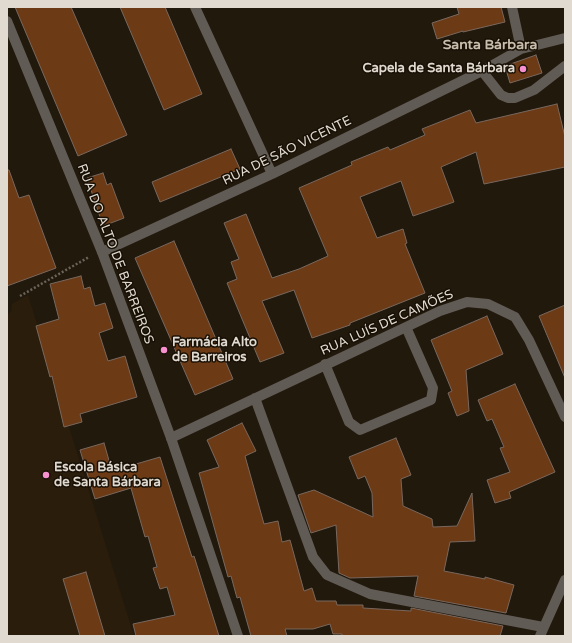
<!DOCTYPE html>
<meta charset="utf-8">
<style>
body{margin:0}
#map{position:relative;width:572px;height:643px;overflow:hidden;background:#22190d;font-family:"Varela Round",sans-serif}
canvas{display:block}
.frame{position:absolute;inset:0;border:8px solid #e0dad1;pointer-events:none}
</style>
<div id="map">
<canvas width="572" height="643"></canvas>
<div class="frame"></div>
</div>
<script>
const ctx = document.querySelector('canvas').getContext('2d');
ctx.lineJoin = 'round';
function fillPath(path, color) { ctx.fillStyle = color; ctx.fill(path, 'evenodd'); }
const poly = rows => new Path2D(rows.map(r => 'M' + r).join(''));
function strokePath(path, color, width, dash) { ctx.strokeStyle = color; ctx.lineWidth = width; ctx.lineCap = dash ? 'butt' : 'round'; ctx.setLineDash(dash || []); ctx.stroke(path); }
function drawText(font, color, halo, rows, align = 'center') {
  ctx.font = font + ' "Varela Round",sans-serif'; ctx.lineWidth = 3; ctx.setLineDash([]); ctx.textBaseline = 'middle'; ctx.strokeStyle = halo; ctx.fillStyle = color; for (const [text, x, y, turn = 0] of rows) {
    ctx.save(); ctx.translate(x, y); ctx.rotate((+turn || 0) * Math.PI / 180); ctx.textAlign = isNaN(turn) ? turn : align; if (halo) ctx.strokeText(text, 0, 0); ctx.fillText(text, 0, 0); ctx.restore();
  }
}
const built = poly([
 [28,295,134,636,7,636,7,315,11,312,12,304]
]);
const building = poly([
 [15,7,71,7,127,135,78,156,15,7],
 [120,7,165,7,202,94,164,110,120,7],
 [457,7,501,7,505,22,463,32,463,31,437,39,432,23,459,14,457,7],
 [536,55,542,73,510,83,505,66,536,55],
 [557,104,565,137,565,167,484,184,476,152,441,167,454,202,413,216,401,181,360,197,377,238,403,229,407,243,405,244,425,293,350,323,350,325,312,338,294,290,262,301,284,353,260,362,227,283,237,279,231,262,239,259,224,223,246,214,272,278,299,269,328,256,299,188,352,165,351,162,388,147,390,150,425,135,422,129,470,110,476,123,557,104],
 [231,149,240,169,160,202,152,182,231,149],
 [7,170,9,170,19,198,29,195,56,268,7,286,7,170],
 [103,173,107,185,111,183,124,218,103,226,87,178,103,173],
 [174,241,233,379,195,395,135,258,174,241],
 [81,276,84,289,90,287,95,306,105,303,113,328,99,333,108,361,125,356,137,397,80,414,82,422,64,427,52,376,50,377,36,326,59,319,50,284,81,276],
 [565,305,565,378,539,316,565,305],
 [487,316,503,354,466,370,469,411,457,416,448,393,452,391,431,340,487,316],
 [515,384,555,472,509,492,511,498,495,503,487,480,510,472,500,448,504,447,492,419,487,421,478,400,515,384],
 [242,423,256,451,245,456,264,524,278,521,282,542,290,540,304,591,312,588,316,601,336,601,337,605,363,605,363,608,411,611,411,608,503,626,500,636,342,636,342,634,333,634,330,624,313,629,285,629,287,636,251,636,240,597,237,598,231,576,228,577,199,473,219,467,207,440,242,423],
 [396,438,411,475,401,479,403,506,432,519,433,527,457,526,472,493,475,541,450,542,444,571,485,579,485,577,514,585,506,613,414,596,418,576,350,578,339,573,336,525,311,533,298,495,314,490,373,517,372,493,365,476,358,479,349,457,396,438],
 [104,443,112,471,160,457,192,557,194,556,219,636,136,636,133,624,175,615,167,587,160,589,153,568,157,567,148,536,145,537,131,488,95,499,80,450,104,443],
 [86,572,105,636,80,636,63,579,86,572]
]);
const path = poly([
 [20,296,89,257]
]);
const minor = poly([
 [195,7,272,174],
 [512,7,521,49],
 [482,71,501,95,508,98,515,98,534,90,565,66],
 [102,252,272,174,482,71,521,49,565,38],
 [325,364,349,422,360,430,431,400,433,388,406,327],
 [255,398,313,557,327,575,370,594,543,627],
 [171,438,440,311,467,302,488,304,515,317,529,340,565,417],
 [540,636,565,580]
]);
const tertiary = poly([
 [7,21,102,252,171,438,238,636]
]);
const markers = [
 [523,69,4,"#f690cf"],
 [164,350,4,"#f690cf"],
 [46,475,4,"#f690cf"]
];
const poiNames = [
 ["Capela de Santa Bárbara",515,69,"right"],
 ["Farmácia Alto",172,343],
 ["de Barreiros",172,358],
 ["Escola Básica",54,468],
 ["de Santa Bárbara",54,483]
];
const streetNames = [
 ["RUA DE SÃO VICENTE",287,151,-26],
 ["RUA DO ALTO DE BARREIROS",115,254,69],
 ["RUA LUÍS DE CAMÕES",387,323,-24]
];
const neighbourhoodNames = [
 ["Santa Bárbara",490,45]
];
fillPath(built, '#2a1d0b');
fillPath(building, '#6c3a15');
strokePath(building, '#79685e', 1);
strokePath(path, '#6c6459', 2.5, [2, 2]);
strokePath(minor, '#615b56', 10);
strokePath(tertiary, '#615b56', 10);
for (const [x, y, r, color] of markers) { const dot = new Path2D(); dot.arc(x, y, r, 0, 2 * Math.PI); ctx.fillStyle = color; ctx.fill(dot); strokePath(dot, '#181005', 1.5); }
drawText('bold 13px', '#e0dad1', '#181005', poiNames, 'left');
drawText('13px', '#e0dad1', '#181005', streetNames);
drawText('bold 14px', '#c9bdad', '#181005', neighbourhoodNames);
</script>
